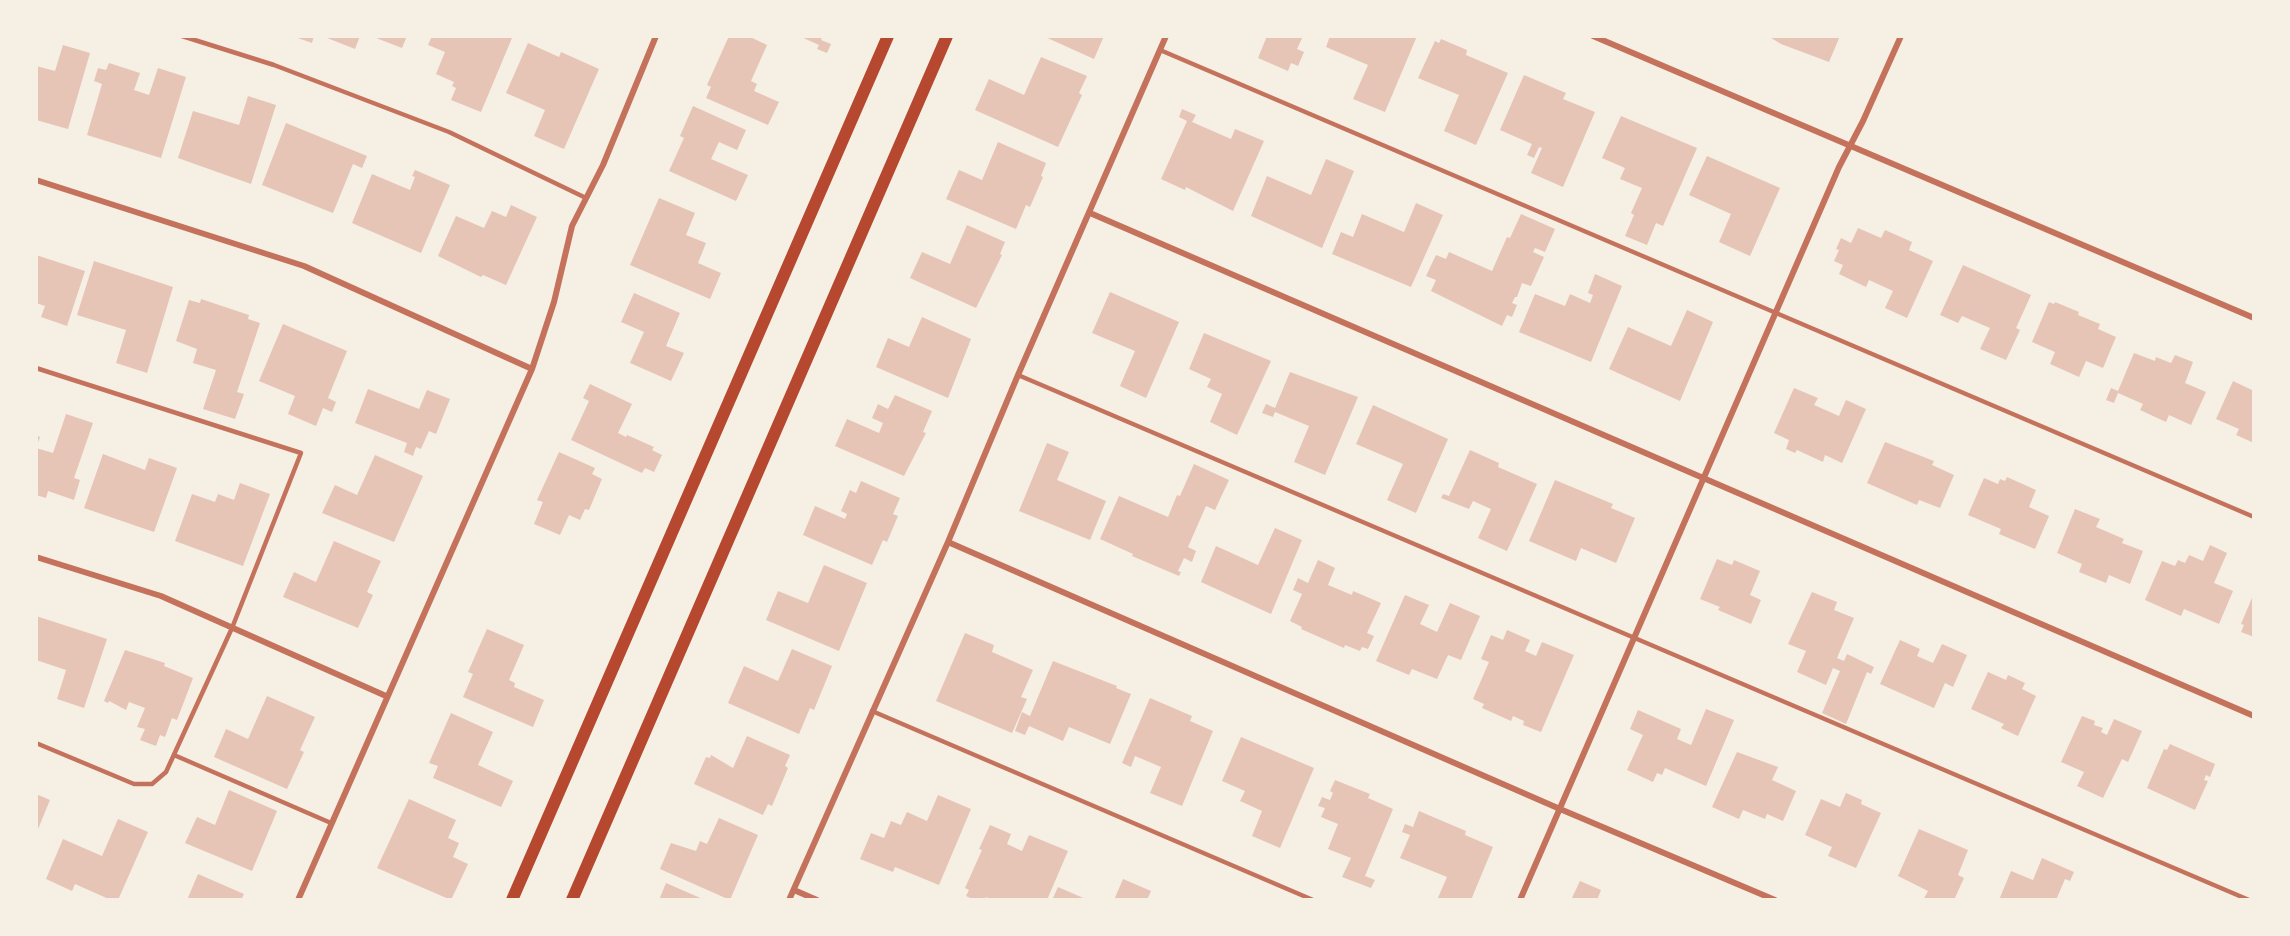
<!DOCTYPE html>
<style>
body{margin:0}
#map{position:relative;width:2290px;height:936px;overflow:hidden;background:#f6efe4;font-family:Rubik,sans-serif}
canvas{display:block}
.frame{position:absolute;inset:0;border:38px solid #f6efe4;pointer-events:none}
</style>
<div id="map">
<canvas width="2290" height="936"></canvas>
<div class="frame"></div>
</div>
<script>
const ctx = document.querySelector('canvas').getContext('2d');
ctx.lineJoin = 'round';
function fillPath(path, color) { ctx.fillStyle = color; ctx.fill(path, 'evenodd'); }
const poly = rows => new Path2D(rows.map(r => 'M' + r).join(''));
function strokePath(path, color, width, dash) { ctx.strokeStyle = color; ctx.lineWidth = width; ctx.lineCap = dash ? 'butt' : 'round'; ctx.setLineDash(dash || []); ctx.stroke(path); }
const building = poly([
 [292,36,314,36,312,43],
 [322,36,360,36,355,49],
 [371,36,407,36,402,48],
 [432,36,506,36,512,38,481,112,451,100,456,88,452,86,454,82,436,74,445,52,428,45],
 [729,36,748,36,767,45,751,81,757,84,754,91,779,102,768,125,706,98,711,87,707,85],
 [799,36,823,36,821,40,831,44,827,53,817,49,819,45],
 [1043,36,1104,36,1094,59],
 [1267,36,1303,36,1297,49,1304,52,1298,66,1291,63,1288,71,1258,58],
 [1330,36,1417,36,1385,112,1353,99,1368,65,1326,47],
 [1768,36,1840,36,1829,62,1781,44],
 [1441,39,1467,50,1466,55,1508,73,1476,145,1444,131,1459,95,1418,78,1435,41,1439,43],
 [528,43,559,57,561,52,599,69,564,149,534,136,545,110,506,93],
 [63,45,90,53,68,129,36,120,36,66,55,71],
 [1041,57,1087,76,1079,93,1082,95,1058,147,975,110,989,79,1024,95],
 [109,63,140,73,134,90,149,95,158,68,186,77,161,158,87,135,102,84,94,81,98,68,106,70],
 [1524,75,1566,93,1563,99,1595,112,1563,187,1531,173,1542,148,1539,147,1534,158,1527,155,1532,144,1500,130],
 [248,96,276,105,251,184,178,158,193,111,239,125],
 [693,106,746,130,737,150,719,142,711,159,748,175,736,201,669,171,684,138,680,136],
 [1182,109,1196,115,1192,122,1231,139,1235,129,1264,141,1233,211,1186,187,1185,190,1161,179,1187,121,1179,117],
 [1621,116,1697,148,1663,226,1656,223,1647,245,1625,236,1634,215,1631,213,1642,188,1620,179,1625,168,1602,158],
 [286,123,367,156,362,168,353,164,333,213,262,185],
 [998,142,1046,163,1041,176,1043,177,1030,207,1026,205,1016,229,946,199,959,170,982,180],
 [1707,156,1780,188,1750,256,1719,242,1731,214,1689,195],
 [1326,159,1354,171,1322,248,1251,216,1267,176,1311,195],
 [415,170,450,185,421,253,352,223,372,174,410,190,415,177,412,176],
 [659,198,695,213,686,235,706,243,698,263,721,273,710,299,630,265],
 [1416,203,1443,215,1411,287,1332,254,1341,232,1353,237,1362,214,1404,232],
 [511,205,537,217,506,285,483,275,481,277,438,256,456,216,484,228,492,211,506,217],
 [1521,214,1555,229,1545,252,1535,248,1533,252,1544,257,1531,286,1522,283,1517,297,1515,297,1512,303,1517,305,1512,317,1507,315,1502,326,1431,291,1436,280,1426,276,1436,255,1446,259,1449,252,1492,271,1507,237,1510,238],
 [967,225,1005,242,1000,254,1002,255,976,308,910,278,922,252,950,264],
 [1858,228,1881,238,1885,230,1912,242,1909,250,1933,261,1907,318,1885,308,1893,291,1869,280,1866,287,1839,274,1843,265,1834,261,1839,250,1836,249,1841,238,1851,243],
 [36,255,85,271,67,326,41,317,45,306,36,303],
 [94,261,173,287,147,373,116,363,126,330,77,315],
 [1963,265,2031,295,2016,328,2020,330,2006,360,1980,349,1990,328,1962,316,1958,323,1940,315],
 [1595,274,1622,286,1591,362,1519,332,1535,294,1565,306,1570,294,1590,303,1593,295,1588,293],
 [1110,292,1179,322,1146,398,1120,386,1135,351,1092,333],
 [634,293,680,313,666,346,684,353,671,381,630,363,644,332,621,322],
 [201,299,249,315,248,319,260,323,237,392,244,394,235,419,203,409,216,370,193,363,197,349,176,341,189,300,200,303],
 [2049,302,2054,304,2055,302,2079,312,2078,315,2100,324,2098,329,2116,337,2103,368,2086,361,2079,377,2050,364,2055,352,2032,342],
 [1687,310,1713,322,1680,401,1609,369,1628,327,1671,346],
 [922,317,971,339,948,398,876,367,888,338,909,347],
 [283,324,347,351,328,398,336,402,332,412,323,408,316,426,288,414,295,396,259,381],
 [1204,333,1271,361,1237,435,1210,422,1222,394,1207,387,1211,379,1189,369],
 [2134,353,2155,361,2156,357,2171,363,2175,355,2193,362,2185,383,2206,392,2191,425,2169,415,2166,422,2140,410,2143,404,2118,393,2114,403,2106,400,2111,388,2118,391],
 [1290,372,1358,397,1325,475,1294,462,1309,426,1275,412,1273,417,1262,413,1266,404,1275,408],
 [2233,381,2254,391,2254,443,2236,435,2239,429,2216,419],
 [590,384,632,404,618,433,626,437,627,435,654,447,652,450,662,455,654,472,645,468,642,473,571,440,589,401,583,398],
 [1794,388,1818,398,1814,405,1839,416,1846,400,1866,409,1842,463,1825,455,1823,462,1797,450,1795,453,1786,449,1789,440,1774,433],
 [368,389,419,409,427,390,450,399,436,434,429,431,421,449,416,447,413,456,404,452,407,443,355,423],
 [895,395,932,411,923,432,926,433,904,476,835,446,847,419,879,433,883,423,872,418,878,404,888,409],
 [1373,405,1448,439,1416,513,1387,500,1403,464,1356,444],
 [66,414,93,423,74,478,80,480,74,500,48,491,46,498,36,495,36,435,40,437,36,448,53,453],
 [1885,442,1934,461,1932,465,1954,475,1940,508,1919,500,1917,505,1867,483],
 [1047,443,1069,452,1057,480,1106,501,1090,540,1019,511],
 [1470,450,1499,463,1498,467,1537,484,1507,551,1478,538,1491,509,1473,501,1469,509,1441,498,1443,494,1449,496],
 [559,452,595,468,592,474,602,479,589,510,585,509,580,520,569,515,560,535,534,524,543,502,537,500],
 [103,454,145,470,149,458,177,468,154,532,84,508],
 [375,455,423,476,394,542,322,513,335,485,357,495],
 [1194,464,1229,480,1215,510,1206,506,1188,547,1196,551,1192,562,1184,558,1178,571,1181,572,1179,576,1132,556,1133,554,1100,539,1119,496,1168,517,1177,495,1180,496],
 [2007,477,2036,490,2029,507,2049,516,2035,549,1999,534,2001,529,1968,515,1984,478,1998,484,2000,479,2005,481],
 [1555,480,1613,504,1611,508,1635,518,1616,563,1581,548,1576,561,1529,541],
 [861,481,900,498,893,514,898,516,887,542,883,540,872,565,803,535,815,506,845,519,847,514,841,511,850,490,856,493],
 [240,483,270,494,243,566,175,541,192,494,215,502,218,494,234,500],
 [2075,509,2100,519,2096,527,2124,539,2122,543,2143,551,2130,584,2109,575,2106,583,2079,572,2082,564,2057,553],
 [1275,528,1302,540,1271,614,1201,582,1216,546,1258,565],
 [334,541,381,561,367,592,373,595,358,628,283,597,294,572,316,582],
 [2210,545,2227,553,2214,583,2233,591,2219,624,2184,609,2181,616,2145,600,2162,561,2175,566,2178,560,2185,563,2189,555,2203,561],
 [1717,559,1732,565,1734,560,1760,571,1750,595,1761,600,1751,624,1718,610,1720,607,1700,599],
 [1318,560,1335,568,1328,585,1352,595,1353,591,1381,603,1367,633,1374,636,1368,649,1362,647,1360,651,1345,645,1344,648,1301,629,1302,627,1290,621,1302,594,1293,590,1298,578,1308,583],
 [824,565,867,583,839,651,766,620,778,591,808,603],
 [1812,592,1837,602,1834,610,1854,618,1837,658,1844,661,1847,654,1874,667,1871,674,1867,672,1846,724,1822,713,1840,671,1833,668,1826,685,1797,672,1806,651,1788,644],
 [2254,593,2254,637,2241,632,2244,625,2241,624],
 [1405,595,1429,605,1420,624,1437,632,1450,603,1480,616,1461,660,1448,655,1437,679,1412,669,1409,675,1376,661],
 [36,616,107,639,84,708,57,699,66,670,36,660],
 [487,629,524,645,509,680,515,683,514,687,544,700,533,727,463,697,473,674,468,672],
 [1507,630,1530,640,1525,651,1536,656,1542,642,1574,655,1541,732,1523,725,1524,721,1513,716,1511,721,1482,708,1484,704,1473,699,1489,662,1481,659,1491,635,1503,640],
 [965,633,994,645,992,652,1033,670,1021,697,1027,699,1012,733,936,701],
 [1900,640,1920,649,1917,656,1933,663,1942,644,1967,655,1953,687,1945,683,1934,708,1880,684],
 [792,649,832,666,814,710,810,708,799,734,728,703,744,666,778,681],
 [125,650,165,663,164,666,193,678,177,720,172,718,165,737,160,735,156,746,140,740,145,729,137,727,145,708,129,702,126,710,109,701,108,703,104,701],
 [1053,661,1117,686,1116,688,1131,694,1110,744,1069,727,1063,741,1029,726,1025,735,1015,731,1022,712,1030,716],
 [1988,672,2006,680,2008,675,2025,683,2022,689,2036,696,2018,736,2001,728,2004,724,1971,709],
 [267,696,315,717,300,750,304,752,287,789,214,757,226,729,248,739],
 [1150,698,1192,716,1190,721,1213,731,1182,806,1150,793,1161,767,1135,756,1131,767,1122,763],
 [1706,709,1734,720,1706,786,1665,768,1662,775,1657,773,1653,782,1627,770,1643,735,1630,729,1638,710,1681,729,1677,739,1691,745],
 [451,713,493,732,478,765,513,781,501,807,433,778,438,766,429,763],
 [2082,716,2095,721,2094,725,2103,728,2101,732,2107,735,2114,719,2142,731,2128,762,2122,759,2103,798,2077,786,2084,772,2061,762],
 [747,736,790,755,785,766,788,768,772,806,768,804,763,815,694,784,706,757,710,758,711,755,733,768],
 [1241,737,1314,768,1280,848,1252,836,1262,811,1240,801,1245,791,1222,781],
 [2170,744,2215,764,2210,777,2206,775,2204,780,2208,781,2195,810,2147,788,2164,749,2167,750],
 [1737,752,1778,767,1772,780,1796,791,1783,821,1767,814,1765,819,1743,810,1739,819,1712,807],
 [1335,780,1370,794,1368,798,1393,809,1365,876,1375,880,1371,888,1342,877,1351,858,1328,849,1338,824,1321,817,1325,808,1318,806,1322,797,1330,800,1333,793,1330,791],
 [229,790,277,811,252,871,185,843,197,817,215,825],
 [1846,793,1862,800,1861,804,1881,813,1856,868,1828,856,1832,847,1805,835,1821,799,1840,807],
 [36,794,50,800,36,834],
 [938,795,971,809,939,885,895,867,893,872,860,859,871,833,884,838,891,821,901,825,907,812,927,821],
 [409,799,456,820,448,838,459,843,453,857,468,864,451,900,377,868],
 [1419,811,1466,831,1465,835,1493,847,1471,900,1437,900,1447,877,1400,858,1410,835,1402,832,1405,824,1413,827],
 [719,818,758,835,730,900,660,869,671,843,696,851,700,841,707,844],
 [118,819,148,832,118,900,111,900,75,884,72,891,46,879,63,839,102,856],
 [990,825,1011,834,1007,844,1022,851,1029,835,1068,851,1047,900,993,900,986,897,985,900,974,900,966,896,969,890,965,888,982,850,979,849],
 [1919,829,1968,850,1958,875,1964,878,1954,900,1923,900,1928,891,1898,876],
 [2042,858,2074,872,2070,881,2065,879,2056,900,1999,900,2011,871,2033,880],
 [198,874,244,894,241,900,187,900],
 [1123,879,1151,891,1147,900,1114,900],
 [1580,881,1601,890,1597,900,1571,900],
 [666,883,705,900,659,900],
 [1058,887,1088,900,1052,900]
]);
const service = poly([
 [182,36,274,65,449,132,586,198],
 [1160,50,2254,517],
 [36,368,301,453,232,628,166,772,152,784,134,784,36,743],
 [1018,375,2249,900],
 [872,711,1313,900],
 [174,755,331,823]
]);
const minor = poly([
 [1593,36,2254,318],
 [36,180,304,266,532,369],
 [1090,213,2254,716],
 [948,542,1560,809,1775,900],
 [36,557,161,596,386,696],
 [794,890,817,900],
 [298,900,532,369,554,302,572,226,603,165,656,36],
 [789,900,948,542,1018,375,1166,36],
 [1520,900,1839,167,1863,121,1901,36]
]);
const secondary = poly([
 [512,900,888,36],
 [572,900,947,36]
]);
fillPath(building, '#e6c5b7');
strokePath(service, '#c5725c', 4.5);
strokePath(minor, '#c5725c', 6);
strokePath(secondary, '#b5482f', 12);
</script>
